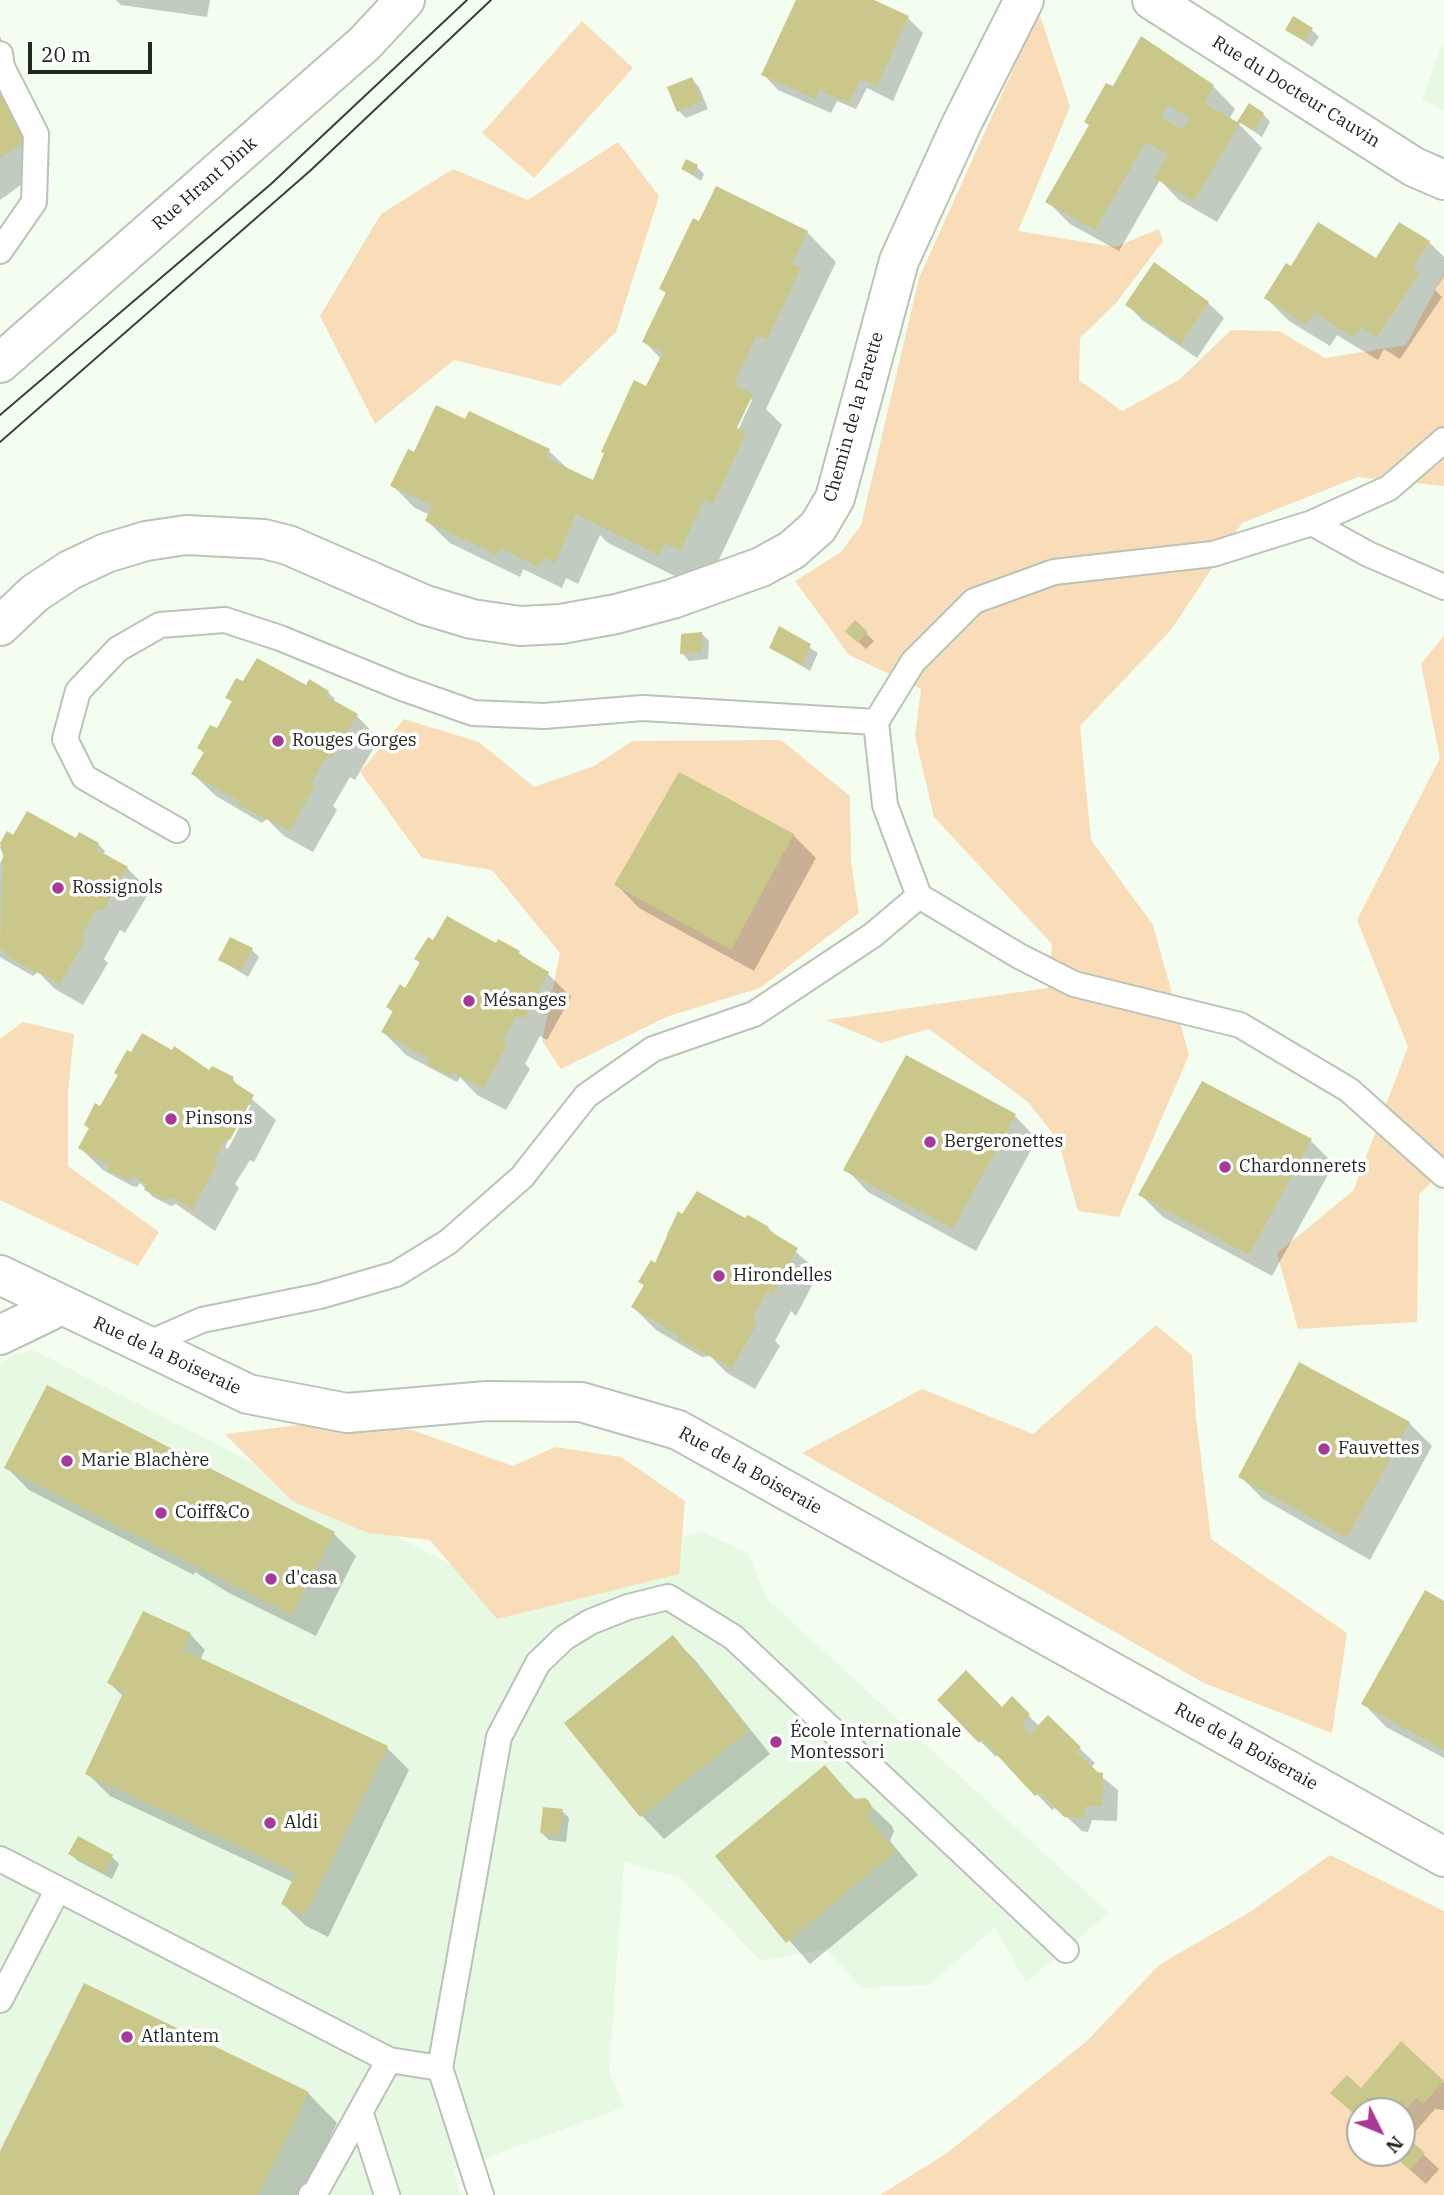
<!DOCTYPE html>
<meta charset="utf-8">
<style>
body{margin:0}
#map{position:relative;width:1444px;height:2195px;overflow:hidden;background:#f3fef0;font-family:"IBM Plex Serif",serif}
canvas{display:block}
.north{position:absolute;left:1346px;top:2097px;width:70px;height:70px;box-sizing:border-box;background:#fff;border:2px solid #a7a9a6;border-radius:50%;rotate:133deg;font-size:19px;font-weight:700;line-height:28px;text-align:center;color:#222721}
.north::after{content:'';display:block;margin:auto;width:24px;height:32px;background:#a73997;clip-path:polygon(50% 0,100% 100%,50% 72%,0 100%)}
.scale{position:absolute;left:28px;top:42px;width:124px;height:32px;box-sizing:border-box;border:4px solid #222721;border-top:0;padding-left:9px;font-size:21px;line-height:24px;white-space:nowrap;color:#222721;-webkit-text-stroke:5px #fff;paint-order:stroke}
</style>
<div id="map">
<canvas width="1444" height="2195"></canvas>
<div class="north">N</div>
<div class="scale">20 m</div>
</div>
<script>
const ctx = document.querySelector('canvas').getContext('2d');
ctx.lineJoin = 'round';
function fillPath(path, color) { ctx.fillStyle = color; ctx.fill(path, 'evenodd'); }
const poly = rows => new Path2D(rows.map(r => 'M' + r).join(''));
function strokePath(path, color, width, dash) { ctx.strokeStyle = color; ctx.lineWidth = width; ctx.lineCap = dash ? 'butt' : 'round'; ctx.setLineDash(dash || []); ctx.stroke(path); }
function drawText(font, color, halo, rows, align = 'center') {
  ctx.font = font + ' "IBM Plex Serif",serif'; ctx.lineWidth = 7; ctx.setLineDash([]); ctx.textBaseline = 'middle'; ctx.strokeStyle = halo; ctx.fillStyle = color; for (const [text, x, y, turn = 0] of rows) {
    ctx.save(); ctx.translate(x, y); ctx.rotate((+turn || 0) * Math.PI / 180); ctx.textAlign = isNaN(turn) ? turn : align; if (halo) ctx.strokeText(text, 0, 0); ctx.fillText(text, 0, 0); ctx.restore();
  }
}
const built = poly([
 [1444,40,1444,111,1422,99],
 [33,1350,518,1599,603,1557,702,1532,748,1553,767,1599,1109,1913,1026,1982,995,1927,929,1985,862,1988,826,1949,761,1961,681,1878,624,1862,609,2071,624,2107,453,2170,460,2195,0,2195,0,1364,15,1354]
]);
const green = poly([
 [1039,12,1070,107,1018,231,1115,247,1159,229,1163,241,1116,303,1080,338,1079,380,1122,411,1179,380,1231,330,1279,331,1325,358,1406,345,1444,273,1444,486,1358,477,1242,523,1171,630,1080,726,1091,840,1153,925,1189,1055,1119,1217,1078,1211,1058,1140,1027,1101,929,1029,881,1043,826,1020,1048,988,1052,944,934,817,915,736,921,689,849,655,795,581,841,552,861,525,919,278],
 [582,21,633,68,534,178,482,133],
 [618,142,659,196,616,332,560,386,454,360,375,424,320,316,381,214,453,169,528,200],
 [1444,636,1444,1169,1419,1195,1417,1322,1298,1329,1277,1253,1353,1191,1408,1047,1357,920,1440,758,1421,664],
 [404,719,479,742,534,787,594,766,632,741,781,740,850,796,851,862,859,913,760,988,666,1017,561,1069,542,1041,560,953,492,870,422,858,360,772],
 [23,1022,74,1034,68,1092,68,1166,159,1232,138,1266,0,1200,0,1039],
 [1156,1325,1192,1355,1196,1417,1211,1539,1347,1633,1332,1733,1204,1683,802,1453,922,1389,1033,1434],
 [308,1424,412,1430,513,1466,555,1447,621,1457,685,1501,679,1574,497,1619,430,1540,368,1533,292,1501,225,1434],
 [1330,1855,1444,1911,1444,2195,880,2195,947,2153,1087,2041,1159,1965,1250,1912],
 [1360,2111,1402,2111,1402,2153,1360,2153]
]);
const shadow = poly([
 [116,0,210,0,207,17,121,5],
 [798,0,870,0,908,18,923,33,893,101,867,88,856,109,837,101,831,113,778,90,763,74],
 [1287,29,1312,30,1319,37,1312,47],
 [0,36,20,95,50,164,0,200],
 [692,79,699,87,708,109,686,118,679,111],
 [1213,86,1235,109,1229,119,1241,126,1262,148,1217,222,1179,200,1160,180,1119,251,1070,224,1047,201,1114,88],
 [1263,114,1270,122,1262,137,1240,122],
 [697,167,704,174,701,181,683,169],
 [700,223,807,232,836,262,766,409,782,425,710,579,689,583,608,543,600,535,578,584,566,578,562,588,523,569,520,577,450,543,427,521,430,515,415,508,392,485,415,454,466,421,470,413,549,451,569,470,593,481,661,359,644,341,667,294,661,289],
 [749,397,752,400,735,437,732,436],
 [1429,242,1444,257,1444,276,1435,290,1442,297,1400,359,1384,349,1378,360,1337,335,1330,346,1289,321,1266,298,1291,268,1377,261],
 [1208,303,1224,318,1197,358,1142,320,1127,304],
 [855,623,874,641,866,649,847,631],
 [780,629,818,653,810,671,771,648],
 [702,634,709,641,708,659,689,661,682,653],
 [250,688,306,688,328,692,335,699,333,703,357,716,379,739,355,780,350,777,333,806,337,810,313,852,284,836,267,819,262,823,216,796,193,774,206,755,199,748,224,734,233,703,227,697],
 [7,833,14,837,74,839,98,844,105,851,103,855,127,868,150,891,125,933,120,930,104,959,108,963,83,1005,55,989,38,972,33,976,0,957,0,863,4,856,0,847],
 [793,835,816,858,754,971,639,908,617,885],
 [434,942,495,944,519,953,548,974,571,997,547,1040,540,1036,525,1064,530,1069,506,1110,477,1095,460,1077,457,1082,453,1080,406,1055,383,1032,394,1013,388,1007,406,990,421,964,416,959],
 [252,950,259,957,248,977,220,960],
 [175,1048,210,1072,213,1068,233,1079,239,1088,276,1120,254,1162,250,1160,235,1184,239,1188,215,1231,176,1204,171,1206,153,1197,140,1183,137,1187,132,1186,103,1170,80,1148,120,1077,116,1073,173,1052],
 [247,1105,251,1105,228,1149,225,1147],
 [1015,1116,1037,1139,976,1251,868,1192,846,1169],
 [1311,1141,1334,1164,1272,1276,1163,1217,1140,1194],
 [678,1213,691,1222,745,1220,768,1228,819,1272,796,1316,791,1311,775,1341,780,1346,755,1389,727,1373,710,1356,702,1357,656,1330,633,1307,645,1286,641,1282,662,1269,671,1238,667,1234],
 [1409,1423,1432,1446,1370,1560,1263,1499,1240,1476],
 [6,1467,334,1534,356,1556,316,1636,229,1593,195,1572,194,1575,29,1490],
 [1444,1603,1444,1758,1386,1727,1364,1704],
 [190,1634,205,1650,200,1660,387,1748,409,1770,328,1937,306,1926,283,1904,293,1882,110,1796,87,1773,124,1697,109,1683],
 [672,1637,695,1660,770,1754,664,1839,642,1816,567,1723],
 [1012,1699,1040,1727,1048,1718,1095,1763,1091,1768,1118,1790,1117,1821,1092,1820,1088,1832,1082,1831,1056,1807,1052,1810,998,1753,996,1757,939,1700,1002,1709],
 [825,1767,857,1801,868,1803,892,1826,894,1831,890,1841,918,1875,810,1964,717,1857],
 [562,1811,569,1818,566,1842,549,1840,542,1833],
 [70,1854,112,1857,119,1864,112,1879,78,1861],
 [1401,2044,1444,2083,1444,2110,1435,2109,1408,2140,1439,2169,1426,2184,1391,2153,1402,2153,1402,2111,1360,2111,1360,2118,1340,2100,1361,2090],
 [308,2093,337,2123,302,2195,0,2195,0,2155]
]);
const building = poly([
 [796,0,874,0,909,16,877,86,861,79,849,103,819,90,816,99,761,75],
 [1293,16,1313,28,1304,41,1285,30],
 [1141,36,1214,85,1204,103,1237,122,1249,103,1264,113,1254,131,1240,123,1194,201,1154,178,1168,154,1146,142,1095,230,1045,202,1089,125,1084,122,1106,83,1113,86],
 [1168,105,1189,117,1182,129,1161,118],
 [0,75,28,140,0,158],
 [692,77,702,101,677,112,667,87],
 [686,159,698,165,693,175,681,169],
 [716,186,808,231,792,264,801,268,767,340,757,335,734,384,753,394,737,428,746,433,713,504,704,500,680,551,665,543,659,555,576,514,555,563,543,557,539,567,500,548,497,555,425,521,432,505,390,486,408,449,414,452,436,405,465,419,469,411,550,449,546,458,593,480,604,453,601,452,634,380,646,386,663,352,642,342,666,292,659,289,693,218,699,221],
 [1318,222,1376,258,1399,222,1430,241,1413,268,1420,273,1377,337,1361,327,1354,338,1314,313,1307,325,1264,298,1286,263,1291,266],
 [1154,262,1209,302,1181,344,1125,305],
 [855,620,868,632,858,643,845,631],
 [779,626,811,644,802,665,769,648],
 [702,632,702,652,680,654,681,634],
 [257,658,306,685,309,679,329,691,326,696,358,714,331,759,327,756,311,783,315,786,290,831,237,804,239,801,191,774,204,752,197,748,210,725,217,728,232,701,225,698,236,678,243,681],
 [679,772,794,834,731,950,614,885],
 [27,811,76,838,79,832,99,843,96,849,128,867,102,912,97,909,81,936,86,939,60,984,8,957,9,955,0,949,3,855,0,843,7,831,13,835],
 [447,916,496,943,498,939,520,951,518,954,549,972,524,1019,517,1015,503,1040,508,1044,483,1089,452,1072,450,1076,427,1064,430,1059,381,1032,393,1011,386,1007,400,984,405,988,420,962,414,959,428,937,433,940],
 [230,937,253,948,241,971,218,960],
 [142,1033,172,1050,174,1046,209,1070,212,1066,234,1077,232,1081,254,1095,230,1140,227,1138,214,1160,217,1164,192,1210,170,1196,167,1201,144,1190,147,1185,133,1176,130,1181,107,1170,109,1165,78,1148,89,1128,84,1125,95,1103,100,1106,118,1075,114,1073,127,1050,131,1052],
 [906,1055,1016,1114,953,1229,843,1170],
 [1202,1081,1312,1139,1249,1255,1138,1195],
 [697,1191,745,1218,748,1215,769,1227,768,1230,798,1248,773,1295,768,1290,753,1318,758,1322,732,1368,677,1339,679,1336,631,1307,644,1285,638,1282,651,1260,655,1263,678,1211,682,1214],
 [1299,1362,1410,1422,1347,1538,1238,1477],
 [47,1385,335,1532,292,1615,4,1468],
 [1425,1590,1444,1601,1444,1750,1361,1704],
 [143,1611,191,1633,183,1650,388,1746,305,1915,281,1904,296,1873,85,1774,124,1691,107,1683],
 [673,1635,749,1730,640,1817,564,1723],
 [966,1670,1002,1707,1012,1696,1030,1714,1022,1725,1030,1734,1048,1715,1081,1747,1076,1752,1098,1772,1103,1773,1102,1806,1085,1806,1085,1818,1064,1817,1040,1793,1035,1796,982,1739,979,1743,937,1700],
 [825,1765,854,1799,865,1798,869,1801,872,1807,868,1817,896,1851,786,1943,715,1856],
 [543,1807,563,1809,559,1835,540,1833],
 [78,1836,113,1855,105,1873,68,1854],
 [84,1983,309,2092,258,2195,0,2195,0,2151],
 [1401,2041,1444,2081,1423,2104,1416,2098,1402,2114,1402,2111,1360,2111,1360,2119,1330,2093,1347,2075,1361,2088],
 [1402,2133,1425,2153,1410,2170,1391,2153,1402,2153]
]);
const service = poly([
 [0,54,2,67,36,134,34,202,0,251],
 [1312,523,1368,554,1444,587],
 [177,830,84,777,65,739,78,691,118,649,160,625,225,620,280,638,402,688,473,713,544,716,643,708,876,722,913,662,974,601,1054,572,1213,554,1312,523,1389,488,1444,440],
 [919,896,1019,956,1074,984,1240,1025,1349,1090,1444,1175],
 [147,1344,202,1320,320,1296,396,1274,448,1242,522,1177,586,1096,653,1049,754,1014,873,935,919,896,885,805,876,722],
 [0,1859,389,2060,440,2068,499,1737,538,1663,564,1638,590,1622,628,1607,668,1597,733,1637,1066,1950],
 [0,2000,58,1889],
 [440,2068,481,2195],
 [361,2114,387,2195],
 [311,2195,315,2193,389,2060]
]);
const minor = poly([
 [0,626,35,593,70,570,106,553,146,541,186,535,264,539,288,545,425,605,472,619,520,626,561,624,616,614,672,599,761,567,792,550,818,527,835,498,899,261,961,125,1024,0],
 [0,1275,248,1394,347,1413,487,1401,581,1402,678,1430,1444,1857],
 [0,1335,60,1306]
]);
const tertiary = poly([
 [1152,0,1414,167,1444,180],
 [0,363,364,44,405,0]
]);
const tram = poly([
 [0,415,271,184,467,0],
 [0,442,311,170,491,0]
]);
const markers = [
 [278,741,7,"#a73997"],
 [58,888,7,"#a73997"],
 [469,1001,7,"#a73997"],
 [171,1119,7,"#a73997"],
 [930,1142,7,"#a73997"],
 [1225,1167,7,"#a73997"],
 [719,1276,7,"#a73997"],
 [1324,1449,7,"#a73997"],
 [67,1461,7,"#a73997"],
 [161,1513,7,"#a73997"],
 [271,1579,7,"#a73997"],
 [776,1742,7,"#a73997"],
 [270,1823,7,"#a73997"],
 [127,2037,7,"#a73997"]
];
const streetNames = [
 ["Rue du Docteur Cauvin",1296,92,32],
 ["Rue Hrant Dink",205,184,-41],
 ["Chemin de la Parette",854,417,-74],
 ["Rue de la Boiseraie",167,1356,25],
 ["Rue de la Boiseraie",750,1471,29],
 ["Rue de la Boiseraie",1246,1747,29]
];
const poiNames = [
 ["Rouges Gorges",292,741],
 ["Rossignols",72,888],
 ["Mésanges",483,1001],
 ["Pinsons",185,1119],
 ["Bergeronettes",944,1142],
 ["Chardonnerets",1239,1167],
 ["Hirondelles",733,1276],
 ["Fauvettes",1338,1449],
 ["Marie Blachère",81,1461],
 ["Coiff&Co",175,1513],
 ["d'casa",285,1579],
 ["École Internationale",790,1732],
 ["Montessori",790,1753],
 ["Aldi",284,1823],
 ["Atlantem",141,2037]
];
fillPath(built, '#e7f8e3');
fillPath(green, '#f9ddb9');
fillPath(shadow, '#0003');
fillPath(building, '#c9c789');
strokePath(service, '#b9c4b7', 28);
strokePath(minor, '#b9c4b7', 42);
strokePath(tertiary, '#b9c4b7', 42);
strokePath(service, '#fff', 24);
strokePath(minor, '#fff', 38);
strokePath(tertiary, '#fff', 38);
strokePath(tram, '#3a4039', 2);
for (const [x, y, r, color] of markers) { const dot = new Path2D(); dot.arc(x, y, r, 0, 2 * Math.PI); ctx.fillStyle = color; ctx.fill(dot); strokePath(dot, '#fff', 2.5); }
drawText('18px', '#222721', '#fff', streetNames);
drawText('18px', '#222721', '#fff', poiNames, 'left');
</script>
